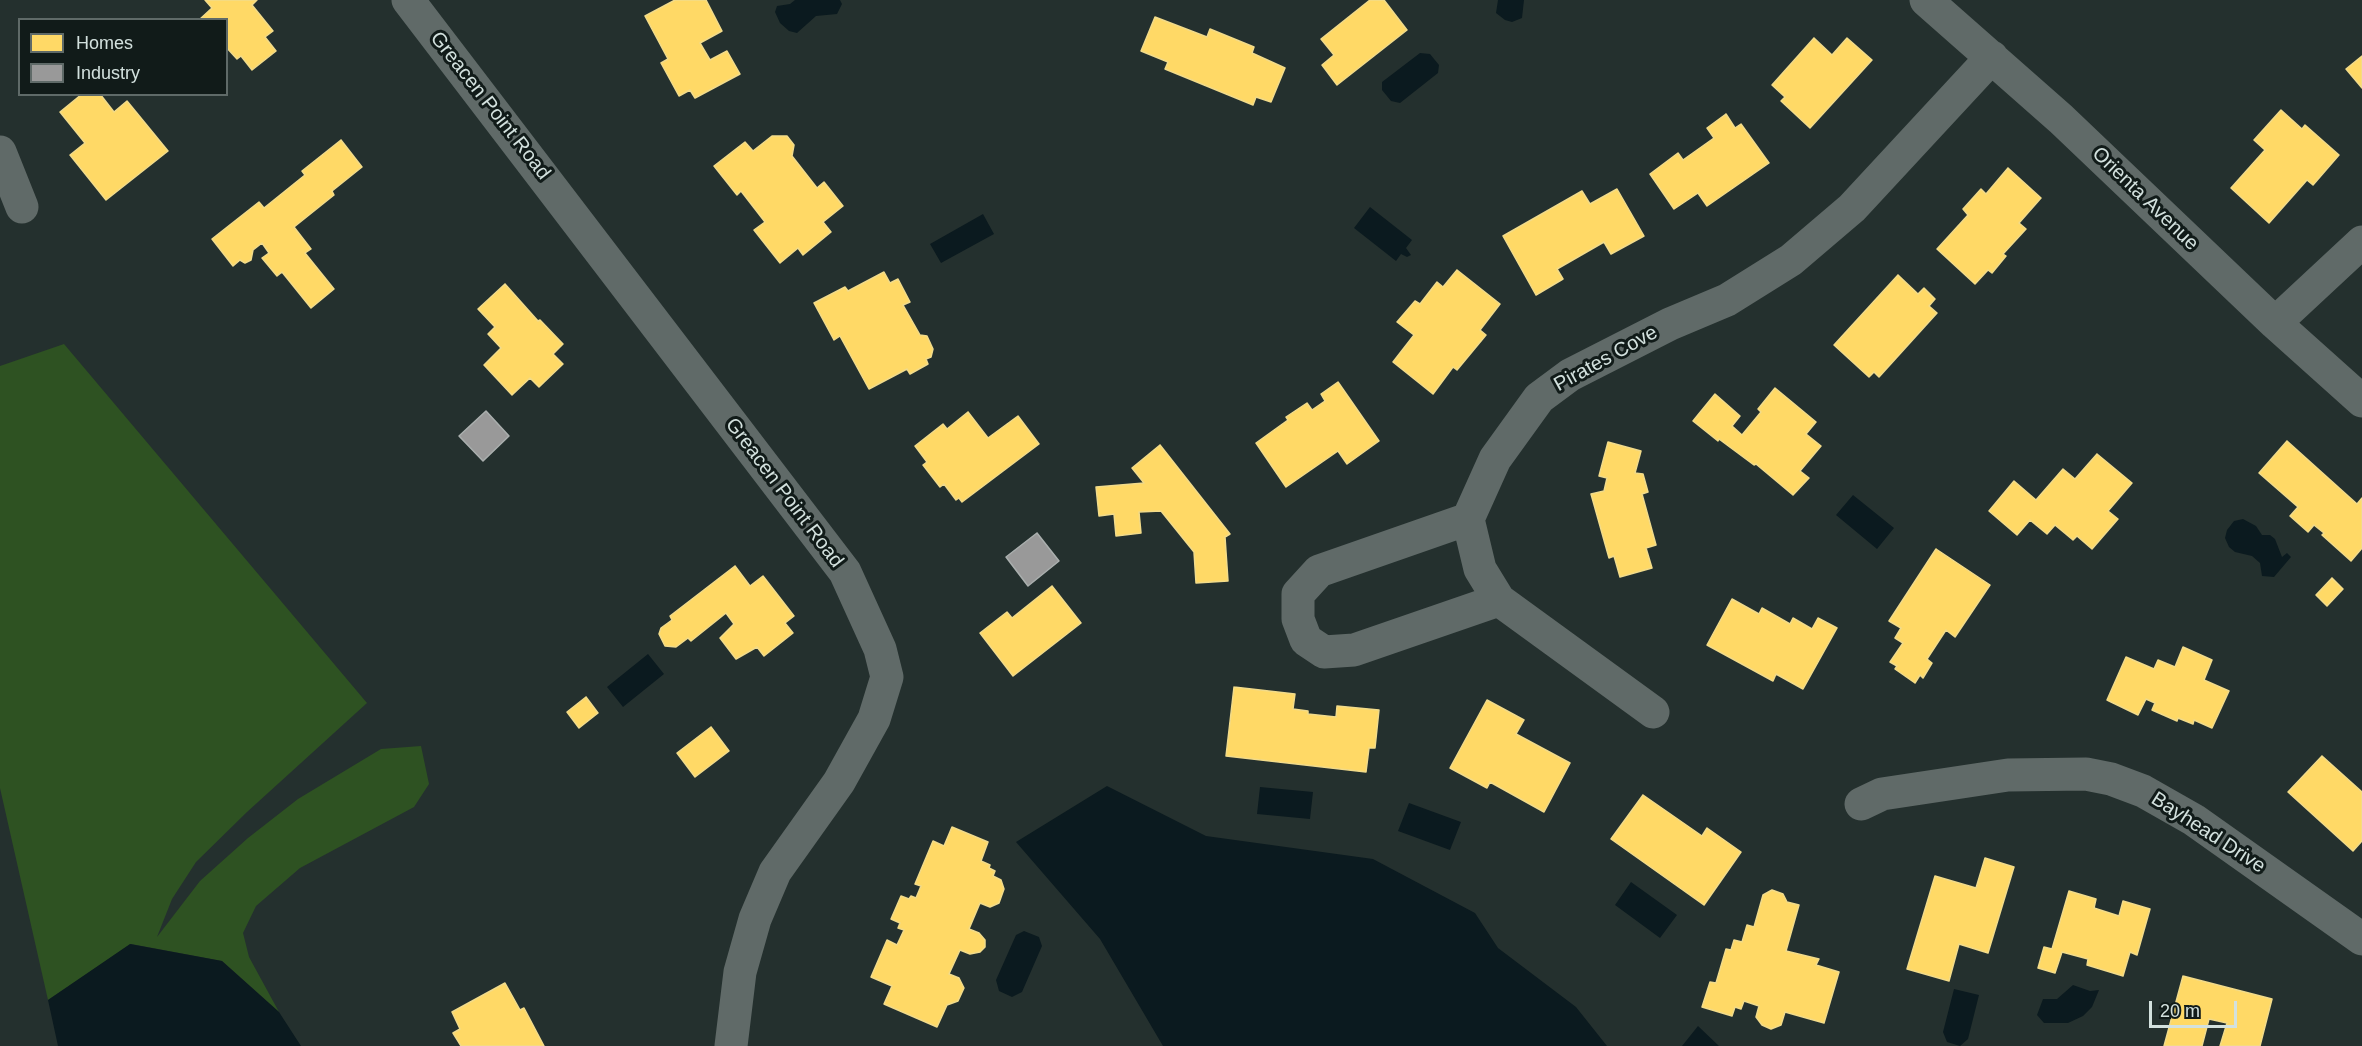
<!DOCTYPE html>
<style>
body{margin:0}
#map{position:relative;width:2362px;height:1046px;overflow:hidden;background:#24302e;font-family:Arial,sans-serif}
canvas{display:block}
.legend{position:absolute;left:18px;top:18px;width:210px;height:78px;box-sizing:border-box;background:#111b19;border:2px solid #5f6a68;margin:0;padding:8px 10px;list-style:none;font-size:18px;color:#d3e1de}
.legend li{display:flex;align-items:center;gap:12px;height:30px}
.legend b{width:30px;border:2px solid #5f6a68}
.scale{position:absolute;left:2149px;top:1001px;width:88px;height:27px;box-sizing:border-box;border:3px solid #d3e1de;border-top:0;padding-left:8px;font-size:18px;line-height:21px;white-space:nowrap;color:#d3e1de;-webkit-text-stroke:4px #111b19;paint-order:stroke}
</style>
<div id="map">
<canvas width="2362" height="1046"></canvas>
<ul class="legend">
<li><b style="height:16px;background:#ffd966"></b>Homes</li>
<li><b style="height:16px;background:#999"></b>Industry</li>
</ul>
<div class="scale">20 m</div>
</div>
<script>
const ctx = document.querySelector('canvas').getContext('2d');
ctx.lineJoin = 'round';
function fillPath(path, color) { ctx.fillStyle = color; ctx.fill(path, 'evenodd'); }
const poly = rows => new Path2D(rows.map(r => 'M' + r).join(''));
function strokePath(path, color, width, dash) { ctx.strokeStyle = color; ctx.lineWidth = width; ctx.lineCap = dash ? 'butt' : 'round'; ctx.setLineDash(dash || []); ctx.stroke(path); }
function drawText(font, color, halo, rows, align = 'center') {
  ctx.font = font + ' Arial,sans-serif'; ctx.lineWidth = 6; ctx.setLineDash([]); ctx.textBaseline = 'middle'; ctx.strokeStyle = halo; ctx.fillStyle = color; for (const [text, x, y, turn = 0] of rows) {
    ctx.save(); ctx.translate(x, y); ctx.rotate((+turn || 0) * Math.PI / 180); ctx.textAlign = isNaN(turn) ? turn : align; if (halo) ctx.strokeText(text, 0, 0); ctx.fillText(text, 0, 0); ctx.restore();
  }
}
const green = poly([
 [64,344,367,703,247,812,196,862,172,899,157,937,200,881,248,838,298,799,381,749,421,746,429,784,414,807,300,868,256,906,243,933,249,957,279,1012,222,961,131,944,48,1000,0,788,0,366]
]);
const water = poly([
 [795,0,840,0,842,4,837,14,816,16,797,33,789,31,780,23,775,12,777,6,790,4],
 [1498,0,1524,0,1522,18,1512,22,1505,20,1496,13],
 [1420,53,1430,54,1439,65,1438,73,1400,103,1391,101,1382,90,1382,82],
 [1370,207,1412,240,1406,248,1411,255,1407,257,1401,254,1396,261,1354,228],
 [983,214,994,234,941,263,930,244],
 [1853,495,1894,528,1877,549,1836,515],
 [2243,519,2256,526,2262,535,2270,535,2275,539,2282,557,2287,553,2291,557,2274,577,2262,576,2260,563,2252,556,2235,552,2229,547,2225,538,2227,530,2234,521],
 [648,654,664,674,623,707,607,687],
 [1107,786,1206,836,1373,859,1475,913,1498,948,1576,1007,1607,1046,1163,1046,1100,939,1016,842],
 [1260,787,1313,792,1310,819,1257,814],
 [1409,803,1461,822,1450,850,1398,831],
 [1631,882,1677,915,1660,938,1615,905],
 [1024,931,1039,937,1042,946,1022,992,1012,997,999,991,996,980,1016,935],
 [130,944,222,961,279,1012,301,1046,58,1046,48,1000],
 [2073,985,2090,991,2099,990,2092,1007,2083,1016,2068,1023,2044,1023,2037,1015,2043,999,2057,999],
 [1954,989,1979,995,1968,1039,1960,1046,1947,1042,1943,1032],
 [1698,1026,1719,1046,1682,1046]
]);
const homes = poly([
 [205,0,257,0,252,5,273,31,265,37,276,51,252,70,241,56,237,59,226,47,226,20,199,20,212,8,205,0],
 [675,0,706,0,722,31,700,43,710,60,727,51,740,74,695,98,690,90,679,96,661,63,668,59,645,16,675,0],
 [1370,0,1384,0,1407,30,1337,85,1322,65,1334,55,1321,39,1370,0],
 [1155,17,1207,37,1210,29,1254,47,1252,53,1285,68,1271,102,1256,97,1253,105,1165,69,1168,62,1141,51,1155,17],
 [1814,38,1832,55,1847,38,1872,60,1810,128,1781,101,1785,97,1772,85,1814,38],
 [2362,56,2362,88,2346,69,2362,56],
 [82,94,100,94,114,112,127,101,168,151,106,200,70,155,85,143,60,112,82,94],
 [2281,110,2302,129,2305,125,2339,155,2313,185,2307,180,2269,223,2231,188,2265,150,2254,140,2281,110],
 [1726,114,1735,128,1741,124,1769,163,1707,206,1698,193,1674,209,1650,174,1678,153,1683,160,1714,138,1707,128,1726,114],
 [772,136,787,136,794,145,792,156,817,188,824,182,843,206,823,222,831,232,803,255,798,248,780,263,754,230,765,222,741,191,737,195,714,166,745,142,753,151,772,136],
 [341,140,362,167,332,191,334,195,294,227,311,249,305,253,334,289,311,308,282,272,277,276,262,258,269,253,262,243,253,250,251,260,245,263,240,260,233,266,212,239,259,202,264,208,305,175,302,171,341,140],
 [2008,168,2041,198,2019,223,2026,229,2003,254,2006,256,1992,273,1988,270,1975,284,1937,249,1968,215,1963,209,1981,189,1986,194,2008,168],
 [1617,189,1644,236,1611,254,1604,242,1557,269,1563,279,1536,295,1503,236,1582,191,1590,204,1617,189],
 [1457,270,1500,304,1480,330,1486,335,1457,370,1453,367,1433,394,1393,362,1414,335,1397,322,1415,301,1420,304,1437,282,1443,287,1457,270],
 [884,272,890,283,898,279,910,302,903,305,920,335,927,336,933,349,931,357,926,359,928,364,910,374,907,369,869,389,840,336,834,340,814,303,845,287,848,291,884,272],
 [1898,275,1918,294,1924,288,1935,299,1929,306,1937,313,1879,377,1874,372,1869,377,1834,345,1898,275],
 [505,284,538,321,540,320,563,344,553,354,563,364,539,387,530,378,512,395,484,365,501,348,488,334,495,327,478,309,505,284],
 [1338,382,1379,441,1347,464,1338,451,1286,487,1256,443,1288,420,1286,417,1307,403,1312,410,1325,401,1321,394,1338,382],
 [1775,388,1816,422,1806,434,1821,446,1800,471,1809,478,1793,495,1756,464,1754,465,1719,439,1718,441,1693,421,1715,394,1740,416,1732,426,1742,435,1761,412,1758,409,1775,388],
 [968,412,988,438,1018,416,1039,444,962,502,959,498,956,500,944,484,940,487,923,465,927,462,915,446,943,424,947,429,968,412],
 [2287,441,2357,504,2362,498,2362,548,2351,561,2322,535,2324,533,2314,525,2308,532,2290,516,2298,507,2259,473,2287,441],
 [1608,442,1641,451,1635,473,1643,474,1648,492,1642,494,1656,545,1646,548,1652,568,1620,577,1614,556,1609,558,1591,494,1604,491,1607,478,1599,476,1608,442],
 [1160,445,1230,534,1225,537,1228,581,1196,583,1194,552,1161,511,1139,512,1141,533,1116,536,1114,514,1099,516,1096,487,1144,483,1132,468,1160,445],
 [2097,454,2132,483,2108,511,2118,519,2092,549,2077,536,2073,540,2055,525,2047,534,2030,520,2017,535,1989,511,2014,481,2036,500,2063,469,2075,479,2097,454],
 [1936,549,1990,585,1955,637,1946,630,1927,659,1932,663,1923,678,1920,675,1915,683,1895,669,1897,666,1890,662,1903,643,1895,638,1901,628,1889,621,1936,549],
 [735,566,750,586,763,576,794,616,785,623,793,633,764,656,757,647,736,659,720,638,734,624,726,613,691,641,688,638,676,647,665,646,659,634,661,628,672,620,670,616,735,566],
 [2332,578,2343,589,2327,606,2316,595,2332,578],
 [1052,586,1081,623,1013,676,980,633,1007,612,1012,618,1052,586],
 [1732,599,1759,614,1762,608,1790,624,1793,618,1812,629,1818,618,1837,628,1803,689,1776,674,1773,681,1707,645,1732,599],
 [2183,647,2212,660,2204,680,2229,691,2212,728,2194,720,2193,724,2178,718,2177,721,2152,710,2155,703,2146,699,2138,715,2107,700,2126,657,2154,669,2158,660,2175,667,2183,647],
 [1234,687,1295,694,1293,709,1308,711,1308,714,1336,717,1337,706,1379,710,1375,748,1369,748,1366,772,1226,756,1234,687],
 [586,697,598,713,579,728,567,712,586,697],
 [1487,700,1524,720,1516,734,1570,763,1544,812,1490,782,1487,788,1450,768,1487,700],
 [711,727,729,751,695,777,677,753,711,727],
 [2322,756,2362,792,2362,841,2353,851,2288,792,2322,756],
 [1643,795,1702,836,1707,828,1741,852,1704,905,1611,839,1643,795],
 [952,827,988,842,981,861,990,865,989,868,995,871,993,876,1001,880,1004,889,999,903,990,907,980,903,969,929,979,933,985,940,985,947,980,952,970,954,960,950,949,974,959,978,964,988,958,1001,947,1005,937,1027,884,1004,892,986,871,977,887,940,897,945,904,930,898,928,900,923,891,919,901,896,909,899,911,896,916,898,921,886,915,884,933,841,944,846,952,827],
 [1985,858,2014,867,1988,953,1959,944,1949,981,1907,969,1935,876,1976,888,1985,858],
 [1772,890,1783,894,1787,902,1799,905,1786,951,1819,959,1816,965,1839,972,1824,1023,1785,1012,1781,1025,1771,1029,1762,1025,1756,1017,1759,1006,1744,1001,1741,1009,1735,1007,1732,1016,1702,1007,1710,982,1716,983,1726,949,1731,950,1734,940,1742,942,1747,925,1754,927,1763,895,1772,890],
 [2069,891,2096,899,2094,908,2119,916,2123,901,2150,909,2137,955,2130,952,2123,976,2087,965,2088,959,2062,952,2055,973,2038,968,2044,947,2052,949,2069,891],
 [2183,976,2272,999,2260,1046,2220,1046,2227,1023,2209,1019,2202,1046,2164,1046,2183,976],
 [505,983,520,1010,524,1008,544,1046,461,1046,453,1033,460,1029,452,1012,505,983]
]);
const industry = poly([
 [486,411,509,436,483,461,459,436,486,411],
 [1037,533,1059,561,1028,586,1006,557,1037,533]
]);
const minor = poly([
 [408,0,845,572,880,649,887,677,874,719,839,782,775,872,755,919,740,972,731,1046],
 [1926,0,2061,119,2275,323,2362,401],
 [0,152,22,207],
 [2275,323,2362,242],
 [1468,519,1319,571,1298,594,1298,619,1306,640,1324,652,1354,650,1499,600],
 [1653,712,1499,600,1480,569,1468,519,1495,459,1539,398,1570,375,1670,324,1727,300,1791,260,1852,208,1992,57],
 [1861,804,1882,794,2008,775,2086,774,2111,779,2143,791,2194,820,2362,939]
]);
const streetNames = [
 ["Greacen Point Road",490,106,52],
 ["Orienta Avenue",2145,199,44],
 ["Pirates Cove",1606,359,-29],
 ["Greacen Point Road",784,493,53],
 ["Bayhead Drive",2208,833,33]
];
fillPath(green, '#2e5222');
fillPath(water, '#0b1a1f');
fillPath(homes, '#ffd966');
strokePath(homes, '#f2db8a', 1.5);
fillPath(industry, '#999');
strokePath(industry, '#aaafae', 1.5);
strokePath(minor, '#606a68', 33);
drawText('20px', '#d3e1de', '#111b19', streetNames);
</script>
